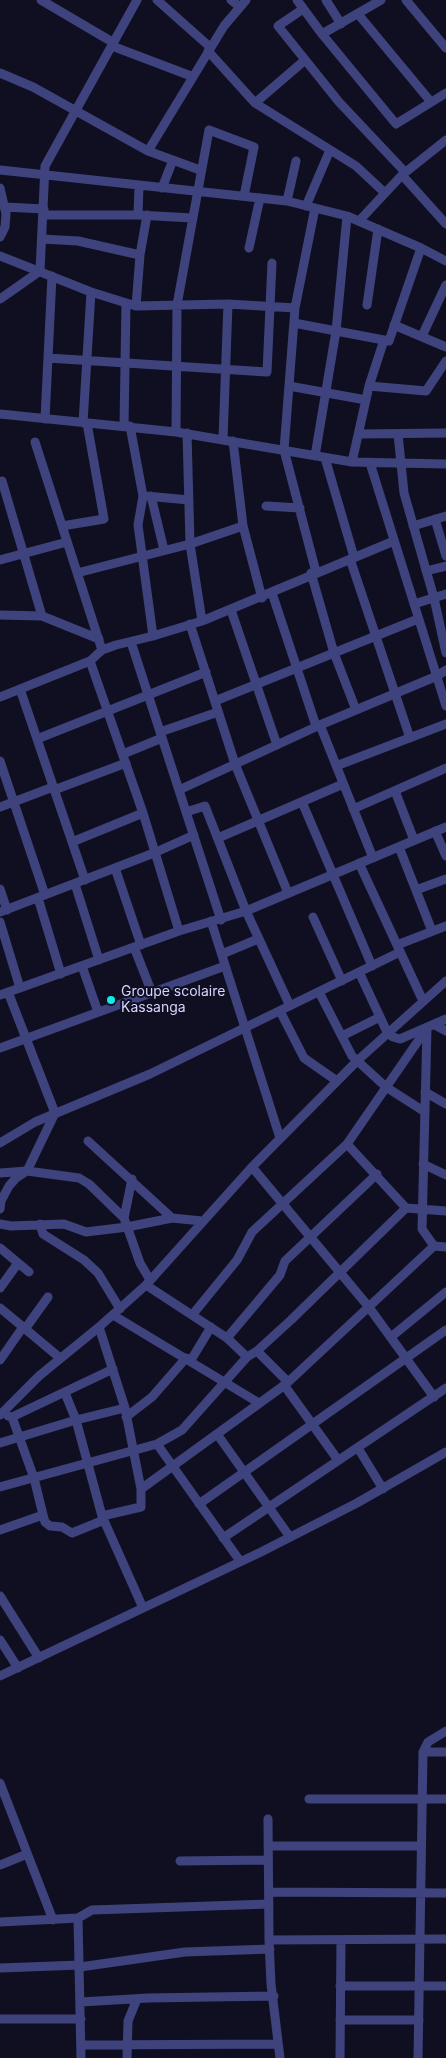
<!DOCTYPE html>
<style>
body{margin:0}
canvas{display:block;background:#100f22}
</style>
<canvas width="446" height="2058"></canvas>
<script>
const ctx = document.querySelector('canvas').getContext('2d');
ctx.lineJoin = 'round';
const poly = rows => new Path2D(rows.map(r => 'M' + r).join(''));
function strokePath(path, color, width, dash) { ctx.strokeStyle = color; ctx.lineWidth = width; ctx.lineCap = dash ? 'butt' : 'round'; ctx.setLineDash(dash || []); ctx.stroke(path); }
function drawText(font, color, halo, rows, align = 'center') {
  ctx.font = font + ' Inter,sans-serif'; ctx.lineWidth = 4; ctx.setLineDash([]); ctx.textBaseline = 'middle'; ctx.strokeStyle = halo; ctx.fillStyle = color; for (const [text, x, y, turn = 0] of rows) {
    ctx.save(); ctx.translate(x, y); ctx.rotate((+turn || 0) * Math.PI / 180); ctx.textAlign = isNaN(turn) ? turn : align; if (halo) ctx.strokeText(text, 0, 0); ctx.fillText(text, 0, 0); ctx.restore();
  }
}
const minor = poly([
 [41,0,114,43],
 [157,0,210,47],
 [231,0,240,7],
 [297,0,322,34,396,124,446,93],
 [326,0,341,24],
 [406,0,446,48],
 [303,9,278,26,339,102,405,172],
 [358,14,431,102],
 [322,34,381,0],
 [112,46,191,76],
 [208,51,255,103,356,166,385,193],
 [0,73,33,87,148,151,200,170],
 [255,103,305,60],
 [148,151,224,26,246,0],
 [0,170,287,201,347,216,421,248,446,261],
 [402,175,446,224],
 [0,188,6,214,5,227,0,237],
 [162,188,173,160],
 [287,201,296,161],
 [306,206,330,150],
 [5,207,44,209],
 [315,208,295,308,284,450,316,572],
 [44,215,138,215,192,218],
 [138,215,139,186],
 [359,221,402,175,446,140],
 [42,239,78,241,140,255],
 [249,248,260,198],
 [0,256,91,292,136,306,228,304,295,308],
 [0,299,40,271,45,166,137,0],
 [367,305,378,229],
 [136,306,140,255,147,215],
 [294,323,389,341,421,248],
 [394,325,446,347],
 [422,336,446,285],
 [48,358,267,372,272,263],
 [289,386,366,400],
 [369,386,426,391,446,361],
 [0,414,176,432,352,462,446,464],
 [45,419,52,276],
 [83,423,91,292],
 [124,426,126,303],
 [130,426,143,496,138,525,153,636],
 [176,432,177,305,209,130,254,147,244,196],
 [187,433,190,544,202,621],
 [359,434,446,433],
 [398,434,404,493,434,598,446,653],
 [223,439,228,304],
 [233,441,243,526,262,598],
 [35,442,102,650],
 [315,456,336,331,347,216],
 [325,458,354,557],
 [352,462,369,386,384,340],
 [370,463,446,706],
 [2,481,42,616],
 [146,496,189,500],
 [151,496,164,550],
 [266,506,300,508],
 [435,519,446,556],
 [62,526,104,519,87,423],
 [413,526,446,516],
 [350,559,410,738],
 [0,560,67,542],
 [426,571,446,566],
 [77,573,190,544,243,526],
 [311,573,334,653,356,710],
 [272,593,316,726],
 [414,604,446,594],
 [231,610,277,745],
 [0,615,42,616,99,639],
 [190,624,235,764,288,893],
 [131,642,221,920],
 [90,661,143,813,179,931],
 [20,689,85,880],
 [0,697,90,661,102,650,116,645,153,636,202,621,394,541],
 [215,701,418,619],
 [320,725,373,858],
 [160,732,218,712],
 [37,739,206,672],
 [123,754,162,738],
 [0,761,45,895],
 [336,766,446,724],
 [54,790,126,763],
 [179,790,320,725,437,676,446,670],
 [395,791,414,840],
 [302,802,372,966],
 [0,807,53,787],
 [353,809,446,768],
 [186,812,205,806,246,911,290,1006],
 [435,831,446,856],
 [218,838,343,784],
 [72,842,143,813],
 [399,847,432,931],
 [359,863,423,1001],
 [115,868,141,945],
 [75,884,99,960],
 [0,889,7,910],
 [416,890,446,879],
 [38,898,61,974],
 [0,912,154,853,194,835],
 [313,917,342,981],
 [211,921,280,1138],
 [0,922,20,988],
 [397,945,446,926],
 [134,947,152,993],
 [222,954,258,939],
 [82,966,98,1012],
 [359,972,387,1032,393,1037,400,1039,446,1019],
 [319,992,352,1056,386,1087,425,1112],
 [0,995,179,931,246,911,446,827],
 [280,1011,304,1058,337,1081],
 [435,1025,446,1031],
 [342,1036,380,1017],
 [0,1048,225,966],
 [425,1092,446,1104],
 [88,1141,172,1218],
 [0,1143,35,1122,150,1074,400,952],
 [347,1144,406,1208,446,1211],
 [423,1164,446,1175],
 [252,1167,368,1306,434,1397],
 [0,1173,27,1171,79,1178,89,1184,124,1218],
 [132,1179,124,1218,140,1263,150,1280],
 [0,1209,1,1201,9,1186,16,1178,27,1171,55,1113,8,992],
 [0,1224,11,1226,64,1224,86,1232,127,1227,172,1218,202,1221],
 [40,1224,43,1234,84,1260,98,1273,120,1309],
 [0,1248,29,1272],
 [146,1285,227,1338,247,1357],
 [0,1288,18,1263],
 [0,1308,23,1327],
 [193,1314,237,1260,252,1232,347,1144,427,1028,422,1229,434,1246,446,1247],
 [113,1315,259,1403],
 [99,1327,125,1408,141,1489,141,1507,102,1516],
 [25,1329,48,1297],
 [391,1337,446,1292],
 [227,1338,280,1275,285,1261,377,1174],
 [257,1351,288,1382],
 [0,1360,23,1327,60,1358],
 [191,1360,211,1327],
 [284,1385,338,1460],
 [65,1393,76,1420,102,1516,143,1608],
 [0,1415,39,1376,99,1327,146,1285,252,1167,357,1061,446,981],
 [8,1416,12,1417,113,1369],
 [126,1417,152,1397,186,1358],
 [217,1434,290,1537],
 [0,1443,76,1420,125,1408],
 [157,1444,240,1561],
 [358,1448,383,1489],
 [0,1487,157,1444,182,1430,247,1357,257,1351,291,1320,406,1208],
 [141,1489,286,1384,434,1246],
 [199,1504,446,1330],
 [43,1515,45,1522,50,1526,62,1527,72,1533,104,1520],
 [0,1530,43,1515,34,1478,12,1417],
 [223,1538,446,1388],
 [0,1596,39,1658],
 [0,1640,18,1668],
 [0,1676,261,1552,357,1503,446,1452],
 [423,1752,446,1752],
 [0,1783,53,1920],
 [309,1799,446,1799],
 [268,1819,269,1940,271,1984,280,2058],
 [268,1846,421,1846],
 [180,1861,268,1860],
 [0,1865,27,1854],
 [269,1892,446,1893],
 [78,1918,81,2058],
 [0,1922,78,1918,92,1910,269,1904],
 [269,1940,446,1939],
 [80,1967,185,1952,270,1949],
 [0,1968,80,1965],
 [340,1986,446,1986],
 [81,2002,148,1998,274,1996],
 [0,2019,81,2019],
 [340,2020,419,2020],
 [81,2045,278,2044],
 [127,2058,128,2021,137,1999],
 [340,2058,341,1940],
 [418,2058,423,1752,428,1742,446,1731]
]);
const markers = [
 [111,1000,5,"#10ece6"]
];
const poiNames = [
 ["Groupe scolaire",121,992],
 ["Kassanga",121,1008]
];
strokePath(minor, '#3e437e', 9);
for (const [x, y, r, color] of markers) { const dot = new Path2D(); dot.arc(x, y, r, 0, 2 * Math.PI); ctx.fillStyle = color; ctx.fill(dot); strokePath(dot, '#100f22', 2); }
drawText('14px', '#d4d4fc', '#100f22', poiNames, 'left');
</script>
